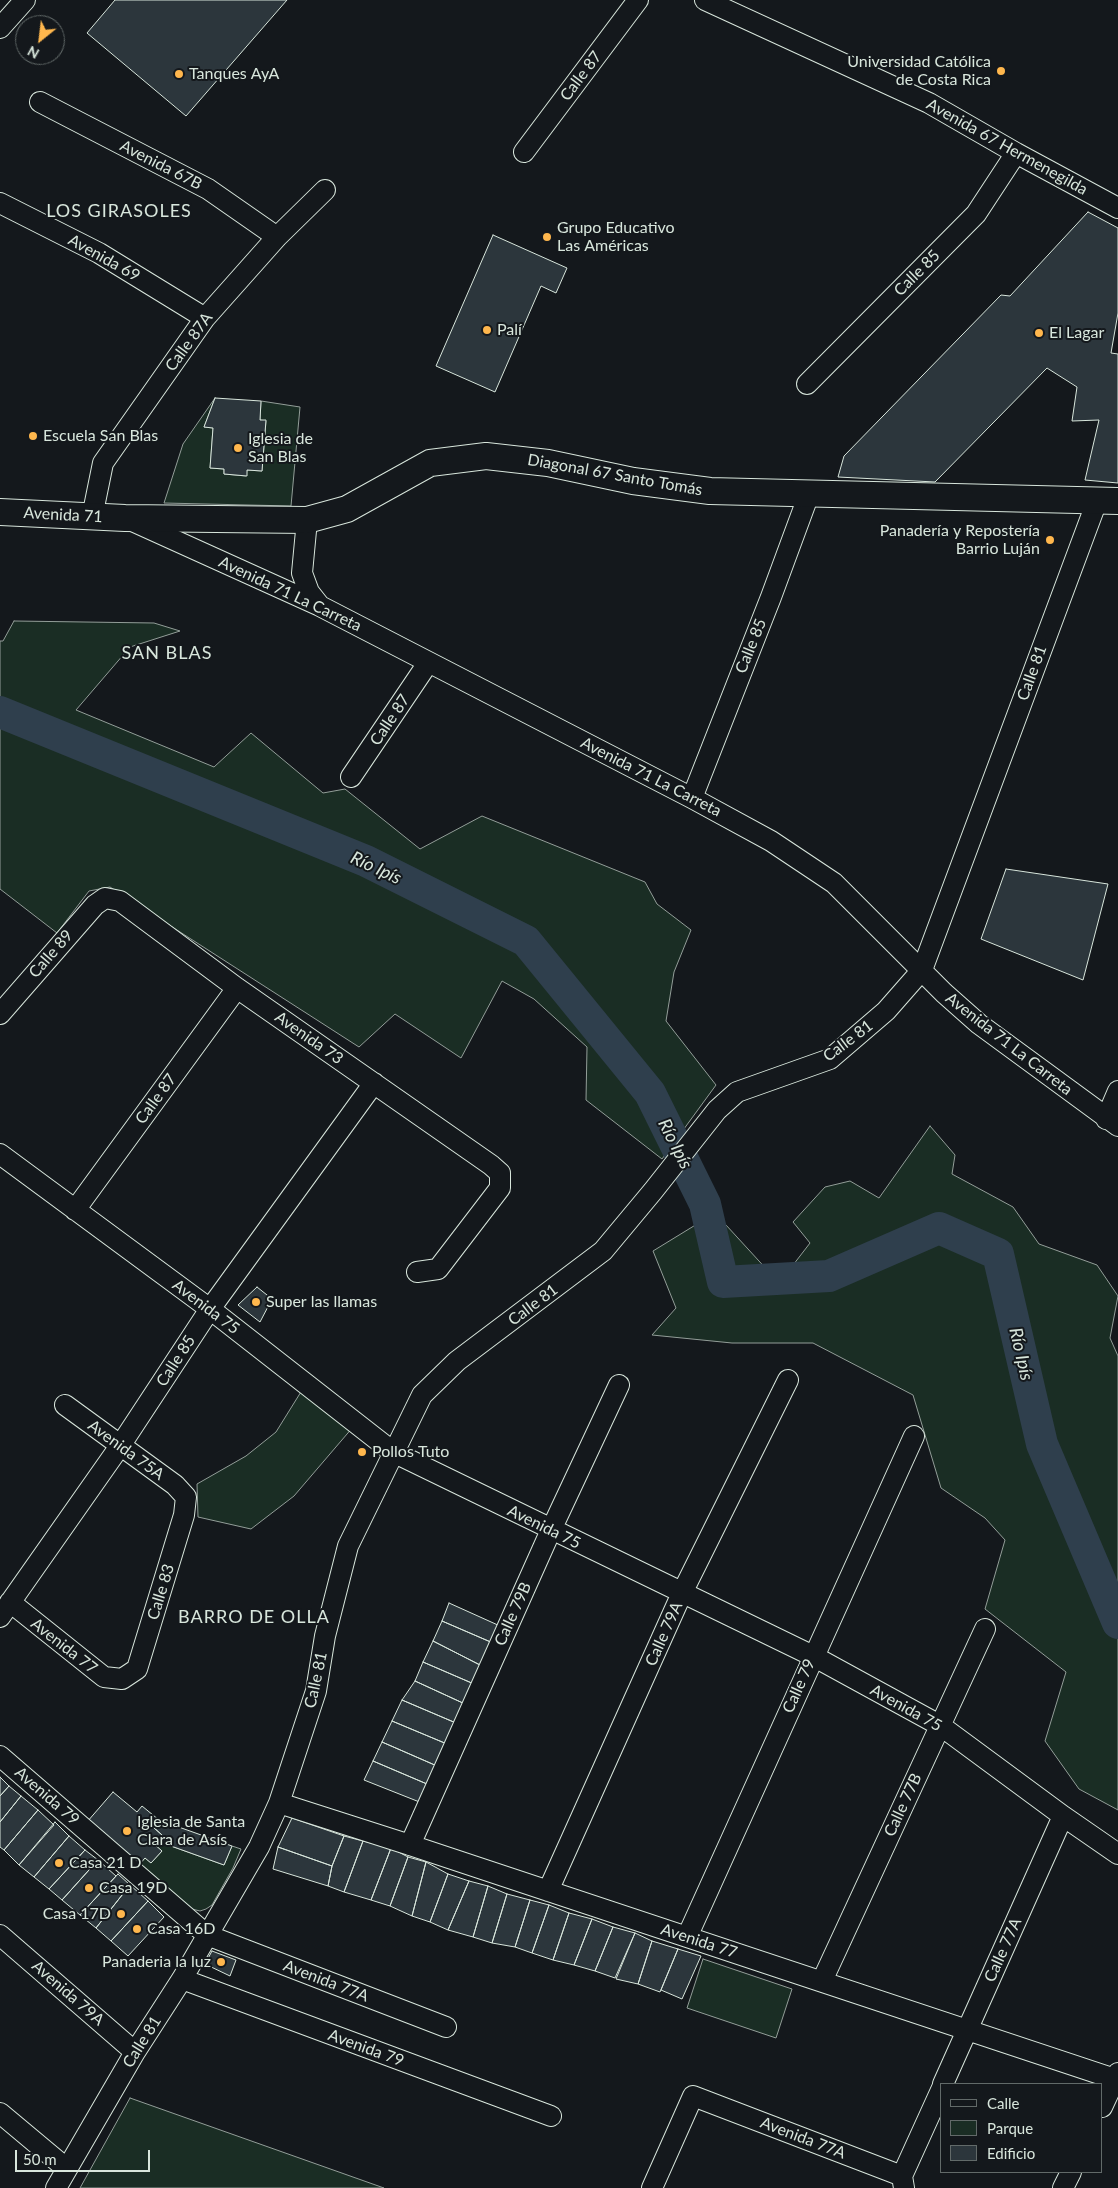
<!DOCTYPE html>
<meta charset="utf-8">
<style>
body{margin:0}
#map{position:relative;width:1118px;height:2188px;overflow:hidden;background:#14181c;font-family:Lato,sans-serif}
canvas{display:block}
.legend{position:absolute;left:940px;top:2083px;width:162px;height:90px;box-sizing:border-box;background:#14181c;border:1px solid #626a69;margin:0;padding:6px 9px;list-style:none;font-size:15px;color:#d8e6dc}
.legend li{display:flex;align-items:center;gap:10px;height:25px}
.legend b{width:25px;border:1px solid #626a69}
.north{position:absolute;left:15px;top:15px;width:50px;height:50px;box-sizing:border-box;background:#14181c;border:1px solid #626a69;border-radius:50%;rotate:209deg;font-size:14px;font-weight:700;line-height:20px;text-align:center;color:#d8e6dc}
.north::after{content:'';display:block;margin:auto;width:18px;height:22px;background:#ffb74d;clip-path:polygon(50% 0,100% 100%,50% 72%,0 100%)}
.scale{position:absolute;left:15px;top:2150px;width:135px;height:22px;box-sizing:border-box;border:2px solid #d8e6dc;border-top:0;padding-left:6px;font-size:15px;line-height:18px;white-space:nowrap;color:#d8e6dc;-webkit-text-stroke:4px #14181c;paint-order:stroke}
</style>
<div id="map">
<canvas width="1118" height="2188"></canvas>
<ul class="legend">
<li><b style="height:6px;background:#14181c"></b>Calle</li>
<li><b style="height:14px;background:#1a2d24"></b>Parque</li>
<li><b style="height:14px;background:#2c363c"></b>Edificio</li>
</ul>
<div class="north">N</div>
<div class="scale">50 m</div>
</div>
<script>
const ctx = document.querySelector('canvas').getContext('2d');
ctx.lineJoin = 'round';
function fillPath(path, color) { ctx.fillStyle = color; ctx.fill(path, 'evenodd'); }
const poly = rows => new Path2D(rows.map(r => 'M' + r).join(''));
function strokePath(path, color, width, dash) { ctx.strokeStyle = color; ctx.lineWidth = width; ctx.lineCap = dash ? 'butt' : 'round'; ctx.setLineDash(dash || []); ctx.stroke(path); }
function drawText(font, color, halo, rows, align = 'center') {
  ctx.font = font + ' Lato,sans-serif'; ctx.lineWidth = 4; ctx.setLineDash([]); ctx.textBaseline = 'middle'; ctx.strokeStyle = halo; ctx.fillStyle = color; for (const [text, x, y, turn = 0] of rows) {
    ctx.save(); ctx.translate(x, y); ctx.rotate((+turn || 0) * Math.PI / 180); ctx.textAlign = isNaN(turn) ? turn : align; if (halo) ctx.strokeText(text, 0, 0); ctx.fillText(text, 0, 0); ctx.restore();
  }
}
const green = poly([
 [215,398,204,427,213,428,210,468,224,469,224,474,246,476,247,470,262,471,266,421,260,420,261,401,300,407,291,506,164,503,183,444,215,398],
 [14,621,154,623,180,631,130,647,76,710,214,767,251,733,323,793,345,789,420,849,482,816,645,882,657,904,691,930,674,972,666,1021,716,1085,662,1159,586,1100,587,1047,534,999,502,981,461,1058,395,1014,359,1047,110,887,89,891,57,933,0,889,0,641,3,641,14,621],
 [930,1126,955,1155,952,1174,1013,1207,1039,1244,1097,1265,1118,1296,1110,1338,1118,1356,1118,1810,1079,1789,1045,1741,1066,1672,985,1609,1005,1540,985,1518,941,1488,913,1395,813,1343,732,1343,652,1335,676,1308,653,1251,715,1213,770,1273,790,1269,810,1243,793,1222,825,1187,850,1181,879,1198,930,1126],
 [304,1387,359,1420,294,1496,251,1529,198,1517,197,1484,246,1456,276,1432,304,1387],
 [157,1841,224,1865,232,1846,241,1849,233,1868,212,1905,206,1909,200,1911,192,1909,138,1866,145,1858,151,1863,162,1851,154,1844,157,1841],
 [703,1959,792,1989,776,2038,687,2008,703,1959],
 [130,2098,384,2188,80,2188,130,2098]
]);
const river = poly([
 [0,712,366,861,526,941,650,1093,705,1204,723,1282,829,1276,939,1228,998,1254,1042,1444,1118,1623]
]);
const building = poly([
 [115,0,287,0,186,116,87,33,115,0],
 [1088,212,1118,228,1118,313,1111,353,1118,354,1118,483,1085,480,1099,420,1072,421,1077,387,1047,368,935,482,838,477,844,456,1001,295,1010,296,1088,212],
 [493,235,567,268,556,293,541,286,495,392,436,366,493,235],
 [215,398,261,401,260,420,266,420,262,471,247,470,247,476,224,474,224,469,210,468,213,428,204,427,215,398],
 [1006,869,1108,884,1083,980,981,939,1006,869],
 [257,1287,272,1299,260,1322,238,1305,257,1287],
 [449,1603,500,1626,493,1643,442,1621,449,1603],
 [442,1621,493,1643,482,1666,433,1641,442,1621],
 [433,1641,482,1666,474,1684,423,1662,433,1641],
 [423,1662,474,1684,465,1704,415,1681,423,1662],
 [415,1681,465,1704,456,1723,402,1700,415,1681],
 [402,1700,456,1723,447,1744,392,1721,402,1700],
 [392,1721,447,1744,437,1766,382,1742,392,1721],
 [382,1742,437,1766,427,1784,373,1761,382,1742],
 [373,1761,427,1784,422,1803,364,1780,373,1761],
 [0,1777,9,1786,0,1796,0,1777],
 [9,1786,21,1796,0,1822,0,1796,9,1786],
 [113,1792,137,1812,142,1806,159,1820,153,1827,162,1835,154,1844,162,1851,151,1863,145,1858,138,1866,87,1822,113,1792],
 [21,1796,38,1810,4,1850,0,1847,0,1822,21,1796],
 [38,1810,54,1825,19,1865,4,1850,38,1810],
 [292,1818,344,1836,332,1866,278,1847,292,1818],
 [159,1820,232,1846,224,1865,157,1841,162,1835,153,1827,159,1820],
 [55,1822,69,1836,34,1877,19,1865,55,1822],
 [69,1836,85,1850,49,1889,34,1877,69,1836],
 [344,1836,363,1841,344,1892,328,1886,332,1866,344,1836],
 [363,1841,391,1848,371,1900,344,1892,363,1841],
 [278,1847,332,1866,328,1886,273,1869,278,1847],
 [391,1848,408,1857,390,1906,371,1900,391,1848],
 [85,1850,98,1860,62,1900,49,1889,85,1850],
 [408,1857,426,1862,412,1916,390,1906,408,1857],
 [98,1860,116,1876,80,1915,62,1900,98,1860],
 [426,1862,448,1874,430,1922,412,1916,426,1862],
 [118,1874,130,1885,96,1928,80,1915,118,1874],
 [448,1874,469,1881,448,1930,430,1922,448,1874],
 [469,1881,488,1886,473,1937,448,1930,469,1881],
 [130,1885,148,1901,111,1941,96,1928,130,1885],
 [488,1886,507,1894,492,1943,473,1937,488,1886],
 [507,1894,530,1900,515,1947,492,1943,507,1894],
 [530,1900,549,1905,532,1953,515,1947,530,1900],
 [148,1901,164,1917,128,1956,111,1941,148,1901],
 [549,1905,569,1913,553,1960,532,1953,549,1905],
 [569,1913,592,1919,574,1965,553,1960,569,1913],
 [592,1919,613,1927,595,1971,574,1965,592,1919],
 [613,1927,635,1933,615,1978,595,1971,613,1927],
 [635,1933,652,1941,638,1984,616,1979,635,1933],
 [652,1941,678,1949,660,1992,638,1984,652,1941],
 [678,1949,701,1956,682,1999,661,1990,678,1949],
 [212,1951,236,1960,230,1976,205,1964,212,1951]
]);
const minor = poly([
 [705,0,929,103,1016,153,1118,208],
 [0,28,25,0],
 [40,102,208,189,277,237],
 [524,152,638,0],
 [0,203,99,253,205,318],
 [807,384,976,214,1016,153],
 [92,517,103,463,205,318,277,237,325,190],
 [130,520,320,606,692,798,771,841,834,883,944,993,979,1024,1118,1126],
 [307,520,302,573,309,592,320,606],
 [351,777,428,663],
 [692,798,771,597,809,494],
 [0,1014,95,905,105,898,120,901,237,988,491,1165,500,1173,500,1188,438,1269,417,1272],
 [1106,1119,1118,1091],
 [0,1154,210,1309,393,1452,813,1656,941,1726,1063,1816,1118,1854],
 [75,1210,237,988],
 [10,1602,104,1677,122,1679,137,1669,184,1515,186,1497,175,1485,65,1405],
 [0,1617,120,1446,210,1309,374,1083],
 [0,1756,207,1935,446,2027],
 [279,1803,410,1845,1118,2080],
 [410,1845,551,1530,619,1385],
 [548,1891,682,1593,788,1380],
 [0,1935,135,2052],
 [687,1937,914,1436],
 [182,1979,551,2116],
 [822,1981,985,1629],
 [943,2084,1063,1816],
 [1102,2107,1118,2073],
 [0,2113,67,2169],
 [902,2176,942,2088],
 [56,2188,135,2052,182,1979,259,1847,279,1803,316,1691,325,1636,348,1546,422,1395,457,1361,603,1251,653,1191,717,1110,737,1092,830,1059,886,1011,922,970,1097,501],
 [652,2188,693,2096,902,2176,904,2188],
 [1063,2188,1071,2172]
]);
const major = poly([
 [0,512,125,518,307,520,347,509,430,463,486,456,548,463,633,481,710,491,1118,501]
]);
const markers = [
 [1001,71,5,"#ffb74d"],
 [179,74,5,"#ffb74d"],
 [547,237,5,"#ffb74d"],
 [487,330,5,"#ffb74d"],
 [1039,333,5,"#ffb74d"],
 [33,436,5,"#ffb74d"],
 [238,448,5,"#ffb74d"],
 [1050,540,5,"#ffb74d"],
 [256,1302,5,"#ffb74d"],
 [362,1452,5,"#ffb74d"],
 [127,1831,5,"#ffb74d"],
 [59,1863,5,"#ffb74d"],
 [89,1888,5,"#ffb74d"],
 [121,1914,5,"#ffb74d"],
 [137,1929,5,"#ffb74d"],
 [221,1962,5,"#ffb74d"]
];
const poiNames = [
 ["Universidad Católica",991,62,"right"],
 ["de Costa Rica",991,80,"right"],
 ["Tanques AyA",189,74],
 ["Grupo Educativo",557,228],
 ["Las Américas",557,246],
 ["Palí",497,330],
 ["El Lagar",1049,333],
 ["Escuela San Blas",43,436],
 ["Iglesia de",248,439],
 ["San Blas",248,457],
 ["Panadería y Repostería",1040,531,"right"],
 ["Barrio Luján",1040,549,"right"],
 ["Super las llamas",266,1302],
 ["Pollos Tuto",372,1452],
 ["Iglesia de Santa",137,1822],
 ["Clara de Asís",137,1840],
 ["Casa 21 D",69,1863],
 ["Casa 19D",99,1888],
 ["Casa 17D",111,1914,"right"],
 ["Casa 16D",147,1929],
 ["Panaderia la luz",211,1962,"right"]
];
const streetNames = [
 ["Calle 87",581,76,-53],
 ["Avenida 67 Hermenegilda",1007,147,29],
 ["Avenida 67B",161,165,27],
 ["Avenida 69",104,258,29],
 ["Calle 85",917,273,-45],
 ["Calle 87A",189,342,-54],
 ["Diagonal 67 Santo Tomás",615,475,10],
 ["Avenida 71",63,515,3],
 ["Avenida 71 La Carreta",290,594,25],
 ["Calle 85",751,646,-68],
 ["Calle 81",1032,673,-70],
 ["Calle 87",390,720,-56],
 ["Avenida 71 La Carreta",651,777,27],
 ["Calle 89",51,954,-49],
 ["Avenida 73",309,1038,35],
 ["Calle 81",848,1041,-37],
 ["Avenida 71 La Carreta",1009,1044,38],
 ["Calle 87",156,1099,-54],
 ["Calle 81",533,1305,-37],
 ["Avenida 75",206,1307,37],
 ["Calle 85",176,1361,-57],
 ["Avenida 75A",126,1450,36],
 ["Avenida 75",544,1527,26],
 ["Calle 83",161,1592,-73],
 ["Calle 79B",513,1614,-66],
 ["Calle 79A",664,1634,-66],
 ["Avenida 77",64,1646,38],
 ["Calle 81",316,1680,-78],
 ["Calle 79",799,1686,-66],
 ["Avenida 75",906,1708,29],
 ["Avenida 79",47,1796,41],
 ["Calle 77B",903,1805,-65],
 ["Avenida 77",699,1941,18],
 ["Calle 77A",1003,1950,-66],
 ["Avenida 77A",326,1981,21],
 ["Avenida 79A",68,1993,41],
 ["Calle 81",142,2042,-58],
 ["Avenida 79",366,2048,20],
 ["Avenida 77A",803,2138,21]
];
const neighbourhoodNames = [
 ["LOS GIRASOLES",119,211],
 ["SAN BLAS",167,653],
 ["BARRO DE OLLA",254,1617]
];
const waterNames = [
 ["Río Ipís",376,868,25],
 ["Río Ipís",675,1144,63],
 ["Río Ipís",1021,1354,77]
];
fillPath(green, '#1a2d24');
strokePath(green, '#939e99', 1);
strokePath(river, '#2f3f4d', 32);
fillPath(building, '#2c363c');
strokePath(building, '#d8e6dc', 1);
strokePath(minor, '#d8e6dc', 22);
strokePath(major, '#d8e6dc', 28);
strokePath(minor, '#14181c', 20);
strokePath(major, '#14181c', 26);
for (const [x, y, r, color] of markers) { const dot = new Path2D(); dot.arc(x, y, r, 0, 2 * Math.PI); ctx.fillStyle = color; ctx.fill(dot); strokePath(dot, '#14181c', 2); }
drawText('16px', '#d8e6dc', '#14181c', poiNames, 'left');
drawText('16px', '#d8e6dc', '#14181c', streetNames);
ctx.letterSpacing = '1px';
drawText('18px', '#d8e6dc', '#14181c', neighbourhoodNames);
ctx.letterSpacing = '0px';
drawText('italic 18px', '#d8e6dc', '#14181c', waterNames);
</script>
